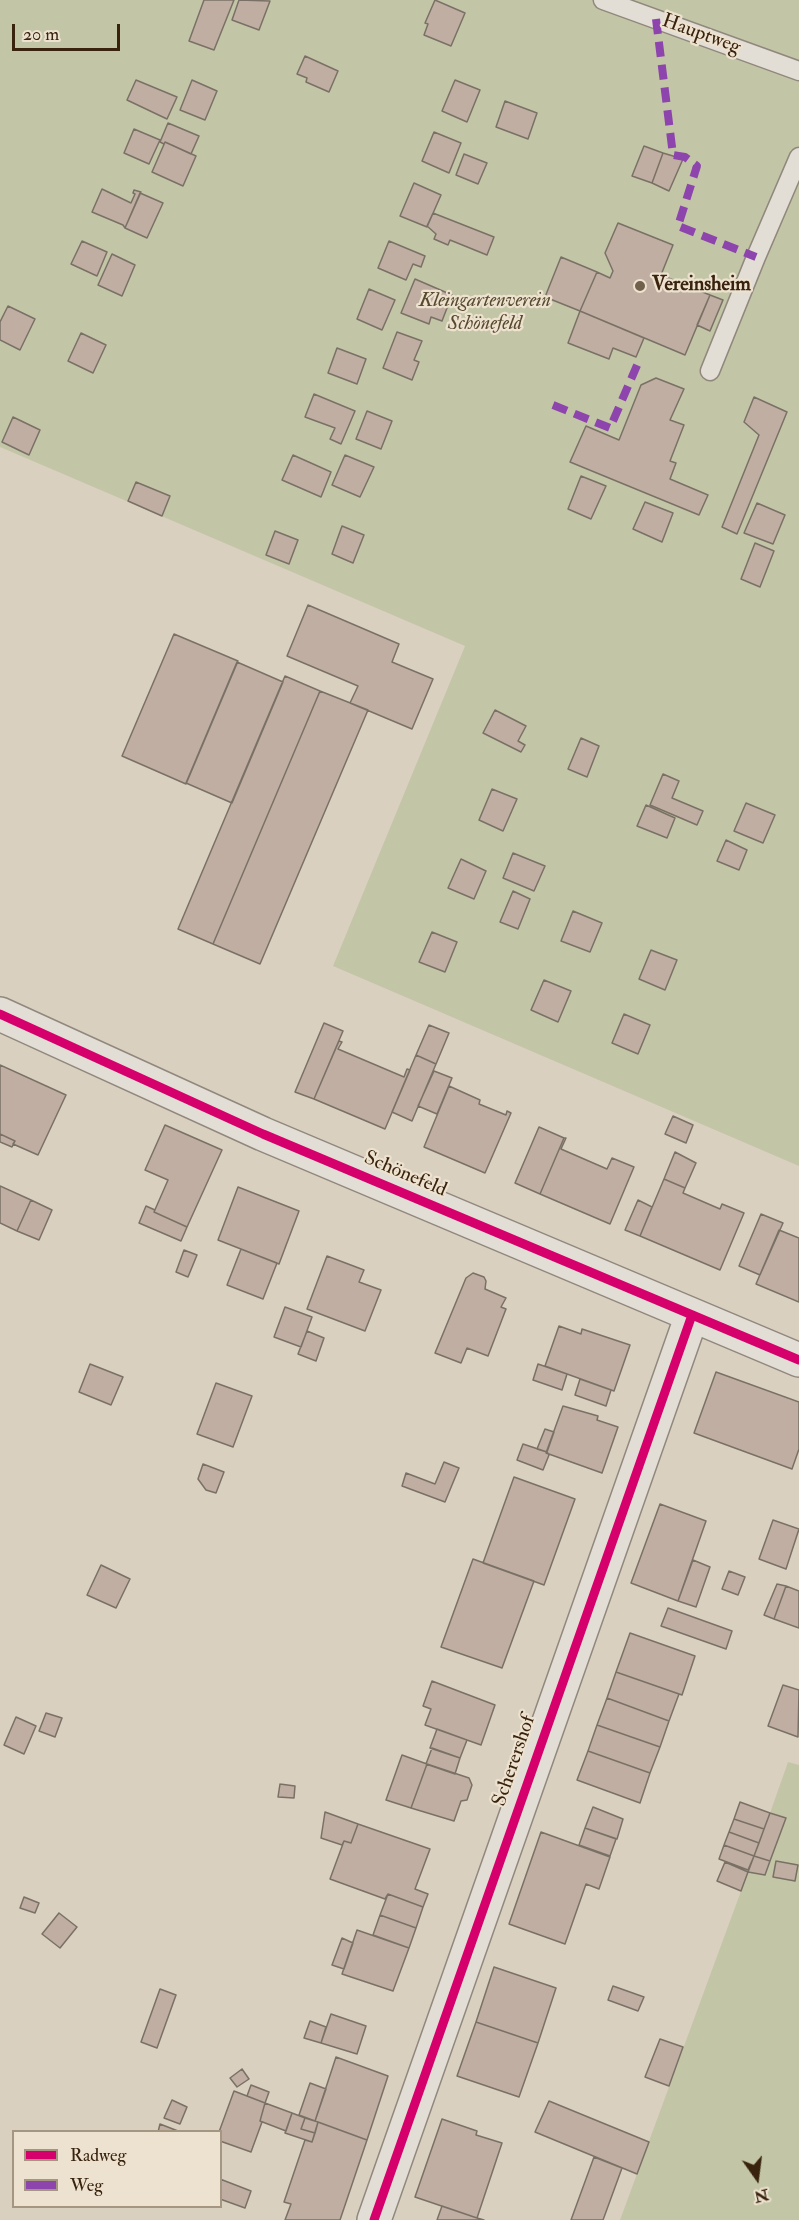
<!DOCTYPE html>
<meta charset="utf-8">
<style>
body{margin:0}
#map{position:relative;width:799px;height:2220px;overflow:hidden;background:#dad0c0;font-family:"IM FELL Double Pica",serif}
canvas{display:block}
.legend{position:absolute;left:12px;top:2130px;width:210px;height:78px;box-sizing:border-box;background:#ede2cf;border:2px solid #a59682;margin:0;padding:8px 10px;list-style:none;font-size:18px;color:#39230e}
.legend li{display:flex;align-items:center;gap:12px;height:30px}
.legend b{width:30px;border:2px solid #a59682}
.north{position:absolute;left:727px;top:2148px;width:60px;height:60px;-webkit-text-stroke:4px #ede2cf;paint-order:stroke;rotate:166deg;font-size:16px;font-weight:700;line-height:24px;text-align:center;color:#39230e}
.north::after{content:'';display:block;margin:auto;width:21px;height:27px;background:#39230e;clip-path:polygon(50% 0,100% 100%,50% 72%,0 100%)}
.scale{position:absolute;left:12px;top:24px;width:108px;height:27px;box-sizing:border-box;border:3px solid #39230e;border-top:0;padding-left:8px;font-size:18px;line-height:21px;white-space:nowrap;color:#39230e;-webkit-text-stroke:4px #ede2cf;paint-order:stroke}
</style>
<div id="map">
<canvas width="799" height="2220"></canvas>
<ul class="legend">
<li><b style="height:8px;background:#d6006c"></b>Radweg</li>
<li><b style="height:8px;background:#8e44ad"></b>Weg</li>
</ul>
<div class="north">N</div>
<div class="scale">20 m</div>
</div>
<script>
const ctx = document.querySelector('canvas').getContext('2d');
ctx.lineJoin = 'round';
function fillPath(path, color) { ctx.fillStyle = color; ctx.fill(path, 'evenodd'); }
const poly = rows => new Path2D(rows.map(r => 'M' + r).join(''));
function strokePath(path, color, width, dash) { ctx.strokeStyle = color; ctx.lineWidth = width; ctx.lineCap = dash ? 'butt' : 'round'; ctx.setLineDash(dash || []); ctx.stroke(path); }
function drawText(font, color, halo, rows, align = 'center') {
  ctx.font = font + ' "IM FELL Double Pica",serif'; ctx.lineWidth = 4.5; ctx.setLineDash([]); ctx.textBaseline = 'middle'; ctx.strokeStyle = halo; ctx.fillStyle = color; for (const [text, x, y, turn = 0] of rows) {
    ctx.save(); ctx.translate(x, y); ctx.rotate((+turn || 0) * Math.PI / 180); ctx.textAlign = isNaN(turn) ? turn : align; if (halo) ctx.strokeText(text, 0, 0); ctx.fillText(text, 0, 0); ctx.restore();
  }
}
const green = poly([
 [0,0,799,0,799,1166,333,966,465,646,0,447],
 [788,1762,799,1765,799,2220,620,2220,748,1872,765,1874,785,1818,770,1813]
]);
const building = poly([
 [204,0,234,0,214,50,189,41,204,0],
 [239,0,270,1,259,30,232,20,239,0],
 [435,0,465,13,451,46,424,35,428,24,425,23,435,0],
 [305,56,338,71,329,92,306,82,307,78,297,74,305,56],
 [136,80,177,97,167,119,127,100,136,80],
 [192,80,217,91,205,120,180,110,192,80],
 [455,80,480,90,467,122,442,111,455,80],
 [505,101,537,113,528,139,496,127,505,101],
 [168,123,199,136,191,154,165,142,164,144,160,142,168,123],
 [134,129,160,140,149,164,124,153,134,129],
 [434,132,461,143,449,173,422,161,434,132],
 [165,142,196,156,183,186,152,172,165,142],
 [644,146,663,153,652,183,632,176,644,146],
 [663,153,683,159,669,191,652,183,663,153],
 [464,154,487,163,478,184,456,175,464,154],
 [414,183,441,195,427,227,400,216,414,183],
 [102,189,131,203,135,194,133,193,134,190,141,192,125,228,123,225,92,212,102,189],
 [140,193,163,203,147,238,125,228,140,193],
 [433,213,494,237,487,255,450,240,448,245,434,239,436,234,427,226,433,213],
 [618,223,673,245,661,275,710,295,685,355,580,311,597,272,610,278,613,271,605,253,618,223],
 [82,241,107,252,97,276,71,264,82,241],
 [389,241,425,256,421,267,413,264,406,280,378,268,389,241],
 [112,254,135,265,122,296,98,285,112,254],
 [561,257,597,272,580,311,545,297,561,257],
 [415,279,452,295,442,321,431,317,429,324,401,313,415,279],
 [369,289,395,300,382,330,357,319,369,289],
 [710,295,723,300,710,331,697,325,710,295],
 [8,306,35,319,20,350,0,340,0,322,8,306],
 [580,311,644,338,636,357,613,348,609,359,568,343,580,311],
 [397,332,422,341,414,360,419,362,412,380,383,368,397,332],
 [81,333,106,345,93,373,68,361,81,333],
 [337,348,366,359,357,384,328,373,337,348],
 [656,378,684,389,670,420,684,425,670,461,676,463,670,479,708,495,699,515,570,462,586,426,619,440,641,385,656,378],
 [314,394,355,411,341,444,330,439,335,428,305,417,314,394],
 [754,397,787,412,737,534,722,527,759,435,744,422,754,397],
 [367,411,392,421,381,449,356,439,367,411],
 [13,417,40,430,29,455,2,442,13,417],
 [293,455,331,472,321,497,282,480,293,455],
 [345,455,374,467,360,497,332,485,345,455],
 [581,476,606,486,591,519,568,509,581,476],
 [136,482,170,496,162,516,128,501,136,482],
 [645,502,673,513,662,542,633,529,645,502],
 [757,503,785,515,773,544,744,533,757,503],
 [342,526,364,535,353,563,332,554,342,526],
 [275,531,298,540,289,564,266,555,275,531],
 [755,543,774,551,760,587,741,579,755,543],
 [308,605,399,644,392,662,433,679,412,729,350,703,358,686,287,656,308,605],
 [174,634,238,661,186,784,122,756,174,634],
 [237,662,283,682,232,803,186,783,237,662],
 [285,676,320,691,213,944,178,929,285,676],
 [320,691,368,710,260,964,213,944,320,691],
 [495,710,526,726,518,741,525,745,521,752,483,733,495,710],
 [581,738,599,746,587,777,568,769,581,738],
 [663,774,679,781,672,798,703,811,697,825,650,805,663,774],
 [492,789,517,799,503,831,479,820,492,789],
 [746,803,775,815,763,843,734,831,746,803],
 [646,805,675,818,667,838,637,826,646,805],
 [726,840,747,850,739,870,717,861,726,840],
 [513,853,545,866,534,891,503,878,513,853],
 [461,859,486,871,474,899,448,888,461,859],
 [513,891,530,899,518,929,500,922,513,891],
 [573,911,602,923,590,952,561,941,573,911],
 [432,932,457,942,445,972,419,962,432,932],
 [651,950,677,960,665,990,639,979,651,950],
 [544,980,571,991,558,1022,531,1010,544,980],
 [624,1014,650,1025,638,1054,612,1043,624,1014],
 [324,1023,343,1031,314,1099,295,1092,324,1023],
 [429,1025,449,1033,436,1064,416,1055,429,1025],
 [339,1041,342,1042,338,1049,404,1077,407,1069,410,1070,385,1129,314,1099,339,1041],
 [416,1055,436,1064,412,1121,392,1112,416,1055],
 [0,1065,66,1095,38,1155,13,1144,15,1141,0,1134,0,1065],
 [434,1071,452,1078,437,1114,418,1106,434,1071],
 [449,1086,480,1100,479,1104,506,1115,507,1111,511,1113,485,1173,424,1147,449,1086],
 [673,1116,693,1125,686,1143,665,1134,673,1116],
 [165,1125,222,1150,187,1227,154,1212,168,1180,145,1170,165,1125],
 [539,1127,564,1138,540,1194,515,1183,539,1127],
 [0,1134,15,1141,12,1147,0,1142,0,1134],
 [564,1138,566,1138,561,1149,607,1169,612,1158,634,1167,610,1224,540,1194,564,1138],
 [675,1152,696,1163,685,1188,664,1179,675,1152],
 [664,1179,685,1188,683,1193,720,1209,722,1204,744,1213,720,1270,640,1236,664,1179],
 [0,1186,31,1200,17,1231,0,1223,0,1186],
 [238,1187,299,1211,279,1264,218,1240,238,1187],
 [31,1200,52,1210,39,1240,17,1231,31,1200],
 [638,1200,652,1207,640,1236,625,1230,638,1200],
 [146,1206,155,1210,154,1212,187,1227,181,1241,139,1223,146,1206],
 [761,1214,783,1223,760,1275,739,1266,761,1214],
 [779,1230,799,1238,799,1302,756,1284,779,1230],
 [241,1249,277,1263,263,1299,227,1285,241,1249],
 [184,1250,197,1255,188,1277,176,1272,184,1250],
 [327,1256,364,1270,359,1282,381,1290,365,1331,307,1309,327,1256],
 [473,1273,484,1277,486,1281,485,1289,506,1298,501,1307,506,1309,488,1356,467,1348,461,1363,435,1353,466,1278,473,1273],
 [285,1307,312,1317,301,1347,274,1337,285,1307],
 [559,1326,581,1334,582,1329,630,1345,614,1391,545,1366,559,1326],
 [307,1331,324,1338,316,1361,298,1354,307,1331],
 [90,1364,123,1377,111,1405,79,1392,90,1364],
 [538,1364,567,1374,562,1390,533,1380,538,1364],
 [716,1372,799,1402,799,1449,792,1469,694,1433,716,1372],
 [580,1379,611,1390,606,1406,575,1395,580,1379],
 [216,1383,252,1396,233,1447,197,1434,216,1383],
 [563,1406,598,1416,597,1420,618,1427,602,1473,546,1453,563,1406],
 [545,1429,554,1432,547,1452,537,1449,545,1429],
 [523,1444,547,1452,549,1455,543,1470,517,1460,523,1444],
 [444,1462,459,1468,445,1502,402,1486,406,1473,435,1484,444,1462],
 [203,1464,224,1472,216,1493,206,1490,198,1479,203,1464],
 [514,1477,575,1499,544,1585,483,1563,514,1477],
 [660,1504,706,1521,678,1601,631,1583,660,1504],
 [773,1520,799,1529,786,1569,759,1559,773,1520],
 [473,1559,534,1581,502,1668,441,1647,473,1559],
 [693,1560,710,1567,696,1607,678,1601,693,1560],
 [101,1565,130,1579,116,1608,87,1595,101,1565],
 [729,1571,745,1577,738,1595,722,1589,729,1571],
 [777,1584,786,1586,774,1619,764,1615,777,1584],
 [786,1586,799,1591,799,1628,774,1619,786,1586],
 [668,1608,732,1631,726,1649,661,1626,668,1608],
 [630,1633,695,1656,682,1695,616,1672,630,1633],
 [616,1672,679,1694,669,1721,607,1698,616,1672],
 [432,1681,495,1705,481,1745,425,1725,431,1709,423,1706,432,1681],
 [783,1685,799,1690,798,1737,768,1726,783,1685],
 [607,1698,669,1721,660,1747,597,1725,607,1698],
 [46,1713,62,1718,55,1737,39,1731,46,1713],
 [16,1717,36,1726,24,1754,4,1745,16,1717],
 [597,1725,660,1747,650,1773,588,1751,597,1725],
 [437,1729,467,1740,460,1758,430,1748,437,1729],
 [432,1748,460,1758,455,1774,426,1764,432,1748],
 [588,1751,650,1773,640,1803,577,1780,588,1751],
 [402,1755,427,1764,411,1808,386,1800,402,1755],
 [427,1764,469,1778,472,1785,467,1800,461,1801,454,1821,411,1808,427,1764],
 [280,1784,295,1786,294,1798,278,1797,280,1784],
 [740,1802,770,1813,764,1829,734,1819,740,1802],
 [593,1807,623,1819,617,1839,585,1828,593,1807],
 [325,1812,358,1824,351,1843,344,1841,342,1845,321,1838,325,1812],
 [770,1813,786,1818,770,1861,754,1856,770,1813],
 [734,1819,764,1829,759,1843,729,1832,734,1819],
 [358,1824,430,1849,415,1889,428,1894,423,1907,388,1894,385,1899,330,1879,344,1841,351,1843,358,1824],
 [585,1828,616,1839,610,1856,579,1845,585,1828],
 [541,1832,610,1857,599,1889,586,1884,565,1944,509,1924,541,1832],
 [729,1832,759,1843,754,1856,724,1845,729,1832],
 [724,1845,754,1856,748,1870,719,1859,724,1845],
 [754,1856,770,1861,765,1875,748,1872,754,1856],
 [776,1861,798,1865,795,1881,773,1877,776,1861],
 [725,1862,748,1872,741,1891,717,1881,725,1862],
 [388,1894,423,1907,416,1928,380,1915,388,1894],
 [24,1897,39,1903,35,1913,20,1908,24,1897],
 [59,1913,77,1927,60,1948,42,1934,59,1913],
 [380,1915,416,1928,409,1948,373,1935,380,1915],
 [357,1930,409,1948,393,1991,342,1974,357,1930],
 [342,1938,353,1943,344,1969,332,1965,342,1938],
 [494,1967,556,1988,538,2043,476,2022,494,1967],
 [613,1986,644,1997,638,2011,608,2000,613,1986],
 [160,1989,176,1995,157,2048,141,2042,160,1989],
 [331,2014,366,2026,357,2054,321,2043,331,2014],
 [310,2021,326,2027,321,2043,304,2038,310,2021],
 [476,2022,538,2043,519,2097,457,2076,476,2022],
 [660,2039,683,2047,669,2086,645,2077,660,2039],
 [336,2057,388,2076,367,2140,315,2121,336,2057],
 [242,2069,249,2079,237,2087,230,2078,242,2069],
 [310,2083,326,2089,315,2121,299,2115,310,2083],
 [251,2085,269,2092,265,2103,247,2096,251,2085],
 [234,2091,265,2103,260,2121,262,2122,251,2152,220,2141,219,2132,234,2091],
 [172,2100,187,2107,180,2124,164,2118,172,2100],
 [549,2101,649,2142,637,2174,535,2132,549,2101],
 [265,2103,292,2113,286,2131,260,2121,265,2103],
 [292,2113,305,2118,301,2129,315,2133,312,2142,285,2133,292,2113],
 [305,2118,318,2122,315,2133,301,2129,305,2118],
 [442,2119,477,2131,476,2135,502,2143,477,2218,415,2197,442,2119],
 [318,2122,367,2140,340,2220,285,2220,291,2204,284,2202,305,2140,312,2142,318,2122],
 [160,2124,178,2131,179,2132,158,2132,160,2124],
 [594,2157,622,2168,603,2220,571,2220,594,2157],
 [220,2179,251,2191,245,2208,220,2199,220,2179],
 [442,2206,477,2218,484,2220,437,2220,442,2206]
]);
const service = poly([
 [603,0,799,71],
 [710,371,756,257,799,157]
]);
const minor = poly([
 [0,1014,263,1134,799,1360],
 [374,2220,692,1315]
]);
const quiet = poly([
 [656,19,673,155,685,157,697,166,678,226,756,257],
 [553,405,610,428,638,363]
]);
const cycleway = poly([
 [0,1014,263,1134,799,1360],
 [374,2220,692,1315]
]);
const markers = [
 [640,286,6,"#71604c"]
];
const streetNames = [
 ["Hauptweg",701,35,20],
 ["Schönefeld",405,1175,23],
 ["Scherershof",515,1761,-71]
];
const poiNames = [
 ["Vereinsheim",652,286]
];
const parkNames = [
 ["Kleingartenverein",485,302],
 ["Schönefeld",485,325]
];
fillPath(green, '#c3c6a6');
fillPath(building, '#c0aea2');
strokePath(building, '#7a7166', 1.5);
strokePath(service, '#91887d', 21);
strokePath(minor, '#91887d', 36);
strokePath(service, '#e2ddd5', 18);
strokePath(minor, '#e2ddd5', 33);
strokePath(quiet, '#8e44ad', 8, [15, 8]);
strokePath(cycleway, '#d6006c', 9);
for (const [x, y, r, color] of markers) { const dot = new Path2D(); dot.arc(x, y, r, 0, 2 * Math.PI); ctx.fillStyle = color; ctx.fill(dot); strokePath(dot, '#ede2cf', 2); }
drawText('20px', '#39230e', '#ede2cf', streetNames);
drawText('bold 20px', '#39230e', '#ede2cf', poiNames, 'left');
drawText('italic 20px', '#574a2e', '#ede2cf', parkNames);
</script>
